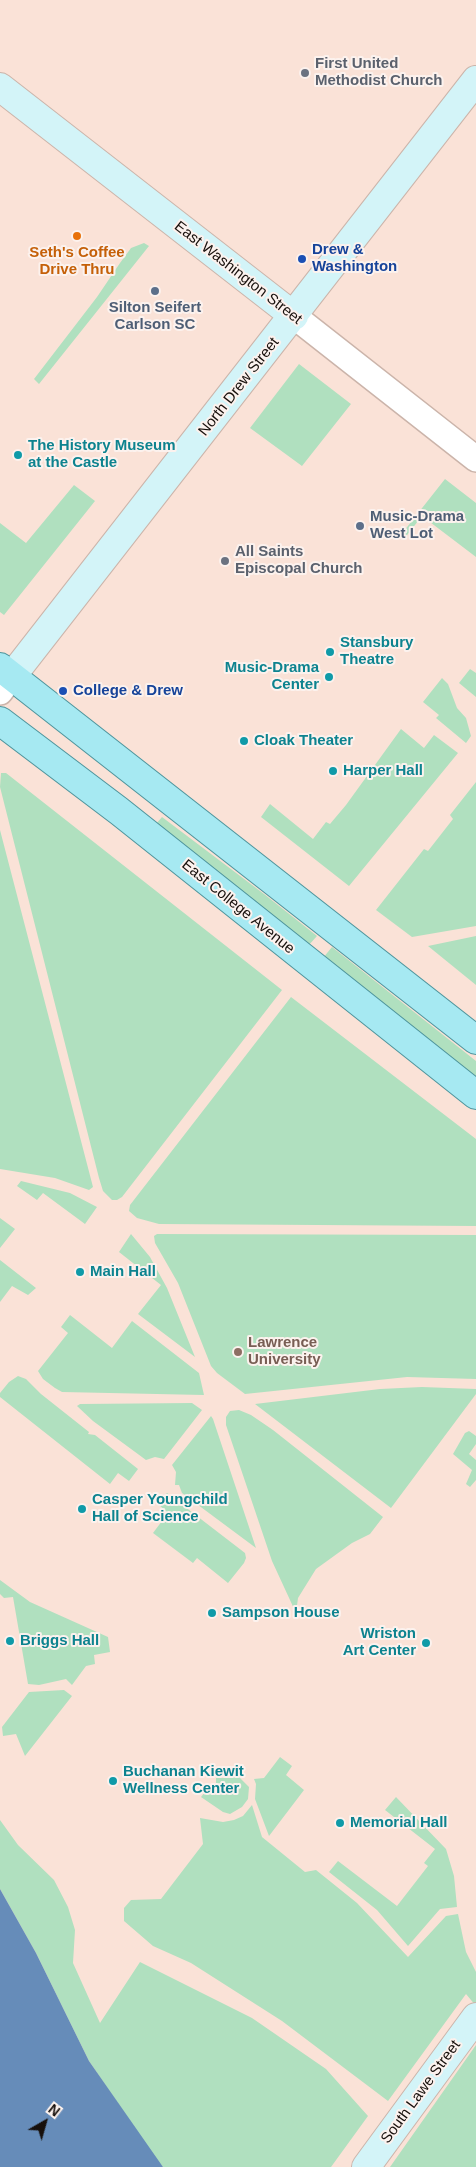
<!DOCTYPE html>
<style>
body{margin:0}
#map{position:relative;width:476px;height:2167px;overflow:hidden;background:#fae2d7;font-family:Helvetica,sans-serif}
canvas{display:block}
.north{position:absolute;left:20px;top:2097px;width:50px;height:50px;-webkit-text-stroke:4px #fcf2ee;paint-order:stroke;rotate:38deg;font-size:14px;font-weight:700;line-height:20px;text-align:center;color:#17100c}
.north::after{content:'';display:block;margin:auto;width:18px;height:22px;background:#17100c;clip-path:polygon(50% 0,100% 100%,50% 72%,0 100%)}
</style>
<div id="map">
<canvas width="476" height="2167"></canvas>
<div class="north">N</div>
</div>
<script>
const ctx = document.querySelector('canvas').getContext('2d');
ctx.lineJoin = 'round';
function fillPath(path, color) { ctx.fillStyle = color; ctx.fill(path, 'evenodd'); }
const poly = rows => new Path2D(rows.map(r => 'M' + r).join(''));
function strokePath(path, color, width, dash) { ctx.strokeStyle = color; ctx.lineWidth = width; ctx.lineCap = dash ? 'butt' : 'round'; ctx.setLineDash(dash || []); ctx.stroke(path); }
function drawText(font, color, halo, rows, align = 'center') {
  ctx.font = font + ' Helvetica,sans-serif'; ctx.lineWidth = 4; ctx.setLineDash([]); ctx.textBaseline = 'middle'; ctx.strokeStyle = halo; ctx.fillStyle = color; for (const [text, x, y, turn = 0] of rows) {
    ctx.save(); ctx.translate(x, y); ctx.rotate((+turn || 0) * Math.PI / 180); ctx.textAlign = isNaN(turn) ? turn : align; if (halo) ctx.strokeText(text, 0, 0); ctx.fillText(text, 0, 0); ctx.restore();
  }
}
const green = poly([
 [144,243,149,246,39,384,34,379,97,297,120,263,131,248],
 [299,364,351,404,302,466,250,428],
 [445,479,476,503,476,557,422,516,404,539,400,536],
 [74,485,95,501,4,615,0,612,0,523,26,543],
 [470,669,476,673,476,697,459,683],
 [442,678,448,684,457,708,466,718,471,736,466,743,436,718,439,715,423,702],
 [401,729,424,748,434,735,458,753,349,886,261,817,270,804,313,839,326,822,330,824,346,805],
 [1,773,6,773,282,990,122,1197,117,1200,112,1200,103,1191,99,1178,0,787],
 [476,782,476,926,412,937,376,910,424,849,428,851,453,819,450,815],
 [162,817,264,894,317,936,308,946,156,824],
 [0,830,93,1187,89,1190,55,1178,0,1169],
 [476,936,476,985,428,946],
 [332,947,476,1061,476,1077,323,958],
 [291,997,476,1139,476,1226,159,1224,137,1218,129,1211,130,1205],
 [21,1181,70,1193,97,1207,85,1224,43,1193,37,1200,17,1186],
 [0,1218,15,1229,0,1248],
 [131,1234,150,1257,167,1288,195,1357,138,1314,161,1285,119,1252],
 [157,1234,476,1235,476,1379,407,1377,245,1394,217,1373,211,1366,178,1283,155,1243,154,1236],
 [0,1260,36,1288,28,1295,12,1286,0,1302],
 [70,1315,112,1348,132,1321,199,1373,204,1395,62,1392,55,1388,43,1379,38,1371,68,1333,61,1327],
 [18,1376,26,1379,41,1394,89,1432,88,1434,95,1435,138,1469,129,1481,118,1473,110,1484,0,1397,0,1393,9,1382],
 [422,1387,476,1389,476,1394,391,1508,255,1404,380,1389],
 [192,1403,202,1410,164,1459,155,1457,146,1460,93,1421,77,1406,80,1404],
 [239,1410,251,1415,273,1430,383,1517,370,1534,352,1543,316,1569,298,1598,296,1613,272,1561,226,1425,226,1417,230,1411],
 [211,1416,213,1419,256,1548,182,1493,179,1485,175,1485,176,1472,172,1465],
 [469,1431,476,1436,476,1444,469,1454,476,1460,476,1480,470,1487,466,1484,472,1470,453,1454,465,1433],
 [167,1493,245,1553,246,1558,244,1563,228,1583,197,1558,193,1563,153,1533,168,1513,158,1504],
 [0,1580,30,1602,108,1637,110,1652,94,1655,95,1664,86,1666,72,1685,66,1679,39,1685,28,1684,13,1597,4,1598,0,1594],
 [64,1690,72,1696,25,1756,16,1734,3,1736,2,1727,29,1692],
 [280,1757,292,1766,286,1775,304,1790,269,1836,255,1799,256,1784,254,1779,264,1778],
 [234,1772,238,1772,240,1778,249,1787,248,1799,242,1807,230,1814,223,1812,201,1797,210,1786,216,1785,216,1778,230,1778],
 [396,1797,446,1849,454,1876,457,1907,440,1909,408,1946,377,1910,329,1872,338,1861,397,1906,428,1866,424,1863,435,1849,385,1810],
 [252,1805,262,1837,305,1872,316,1870,357,1903,408,1957,446,1916,458,1914,466,1952,476,1972,476,2006,466,1994,388,2101,282,2021,191,1963,153,1946,124,1921,124,1908,131,1900,161,1899,203,1844,200,1818,223,1822,234,1820,243,1816],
 [0,1820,18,1845,54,1880,68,1907,75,1930,73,1963,100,2023,140,1962,252,2018,326,2069,368,2116,331,2167,163,2167,158,2162,89,2061,36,1953,0,1889],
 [476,2045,476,2167,390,2167]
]);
const water = poly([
 [0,1889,36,1953,89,2061,163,2167,0,2167]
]);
const street = poly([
 [294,316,476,459],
 [0,692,12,676]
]);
const secondary = poly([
 [0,87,294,316],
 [12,676,476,80],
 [366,2167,476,2017]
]);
const primary = poly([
 [0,667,476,1040],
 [0,721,119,811,476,1095]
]);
const markers = [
 [305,73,5,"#6b7280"],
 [77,236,5,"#e8710a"],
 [302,259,5,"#1a4fb4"],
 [155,291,5,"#5c6f8a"],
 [18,455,5,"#0f9aa8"],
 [360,526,5,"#5c6f8a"],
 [225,561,5,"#6b7280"],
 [330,652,5,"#0f9aa8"],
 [329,677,5,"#0f9aa8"],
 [63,691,5,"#1a4fb4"],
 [244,741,5,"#0f9aa8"],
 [333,771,5,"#0f9aa8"],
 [80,1272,5,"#0f9aa8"],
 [238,1352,5,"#8d6e63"],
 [82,1509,5,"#0f9aa8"],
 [212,1613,5,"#0f9aa8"],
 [10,1641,5,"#0f9aa8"],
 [426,1643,5,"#0f9aa8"],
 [113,1781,5,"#0f9aa8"],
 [340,1823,5,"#0f9aa8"]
];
const worshipNames = [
 ["First United",315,64],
 ["Methodist Church",315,81],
 ["All Saints",235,552],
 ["Episcopal Church",235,569]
];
const transitNames = [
 ["Drew &",312,250],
 ["Washington",312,267],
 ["College & Drew",73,691]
];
const foodNames = [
 ["Seth's Coffee",77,253],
 ["Drive Thru",77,270]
];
const streetNames = [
 ["East Washington Street",238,273,38],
 ["North Drew Street",239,387,-52],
 ["East College Avenue",238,907,39],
 ["South Lawe Street",421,2092,-54]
];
const serviceNames = [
 ["Silton Seifert",155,308],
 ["Carlson SC",155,325],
 ["Music-Drama",370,517,"left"],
 ["West Lot",370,534,"left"]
];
const cultureNames = [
 ["The History Museum",28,446],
 ["at the Castle",28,463],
 ["Stansbury",340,643],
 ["Theatre",340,660],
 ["Music-Drama",319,668,"right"],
 ["Center",319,685,"right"],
 ["Cloak Theater",254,741],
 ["Harper Hall",343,771],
 ["Main Hall",90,1272],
 ["Casper Youngchild",92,1500],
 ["Hall of Science",92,1517],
 ["Sampson House",222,1613],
 ["Wriston",416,1634,"right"],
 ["Art Center",416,1651,"right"],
 ["Briggs Hall",20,1641],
 ["Buchanan Kiewit",123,1772],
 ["Wellness Center",123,1789],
 ["Memorial Hall",350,1823]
];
const educationNames = [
 ["Lawrence",248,1343],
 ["University",248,1360]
];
fillPath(green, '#b0e0bf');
fillPath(water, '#668cb9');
strokePath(street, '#cbb4aa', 28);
strokePath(secondary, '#cbb4aa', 30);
strokePath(primary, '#4e949c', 30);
strokePath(street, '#fff', 25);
strokePath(secondary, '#d3f4f8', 28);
strokePath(primary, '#a6e9f2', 28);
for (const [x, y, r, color] of markers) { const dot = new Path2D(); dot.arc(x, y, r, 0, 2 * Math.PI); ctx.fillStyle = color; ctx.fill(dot); strokePath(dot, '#fcf2ee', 2); }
drawText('bold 15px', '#5b616d', '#fcf2ee', worshipNames, 'left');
drawText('bold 15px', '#164399', '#fcf2ee', transitNames, 'left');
drawText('bold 15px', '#c56008', '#fcf2ee', foodNames);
drawText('15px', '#17100c', '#fcf2ee', streetNames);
drawText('bold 15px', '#4e5e75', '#fcf2ee', serviceNames);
drawText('bold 15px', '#0d838f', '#fcf2ee', cultureNames, 'left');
drawText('bold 15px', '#785e54', '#fcf2ee', educationNames, 'left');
</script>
